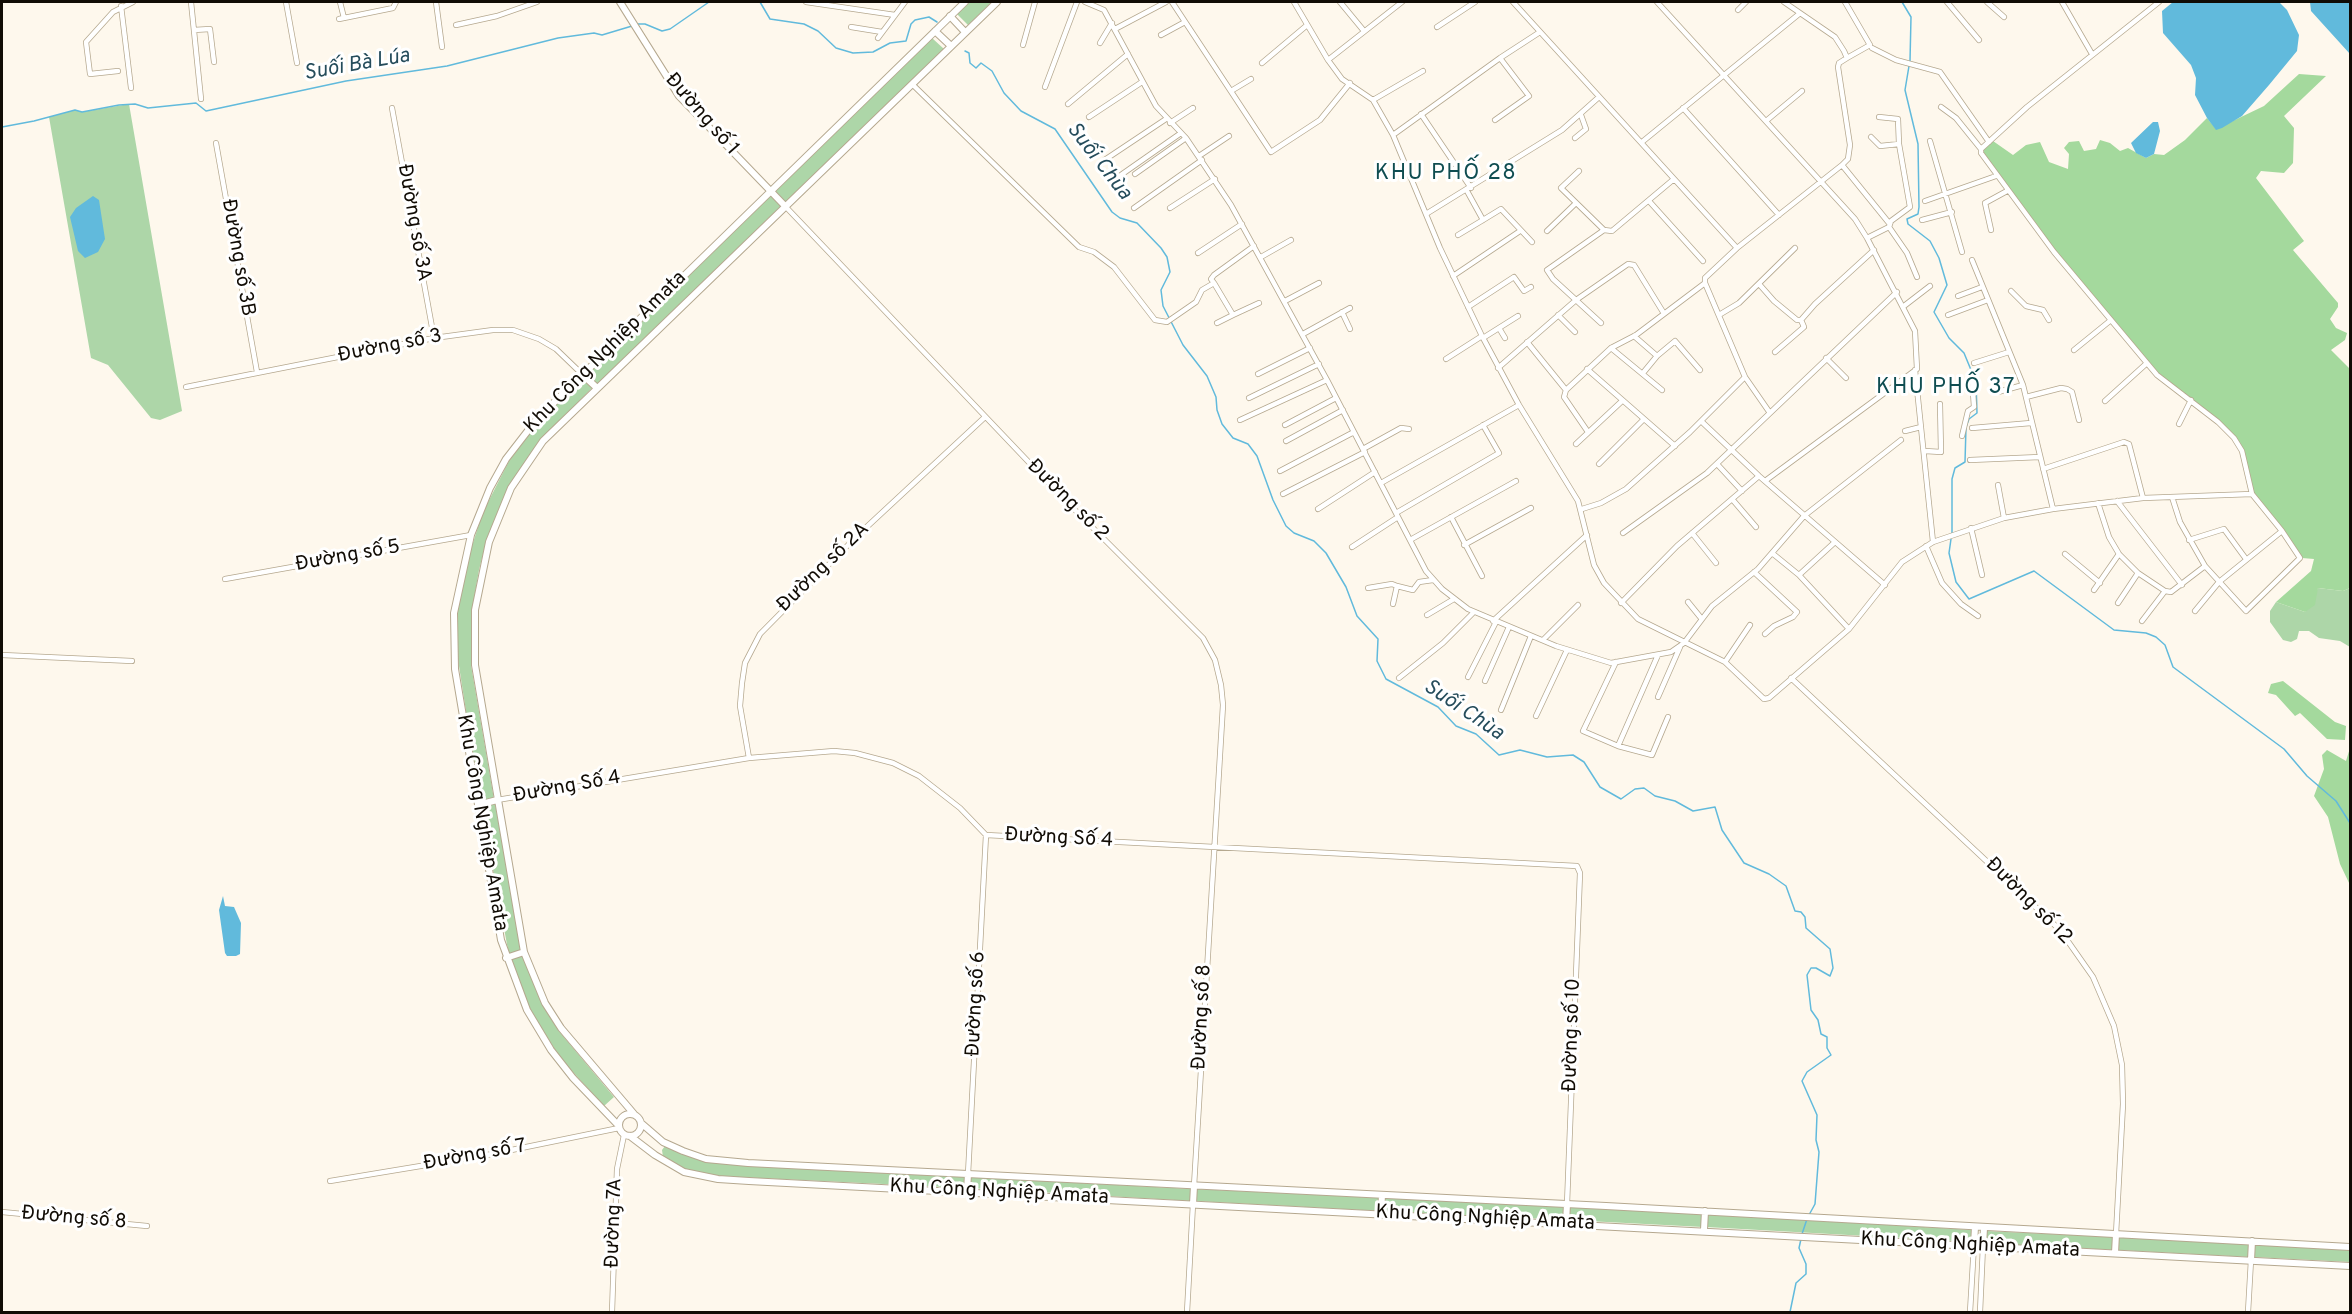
<!DOCTYPE html>
<meta charset="utf-8">
<style>
body{margin:0}
#map{position:relative;width:2352px;height:1314px;overflow:hidden;background:#fef8ed;font-family:Overpass,sans-serif}
canvas{display:block}
.frame{position:absolute;inset:0;border:3px solid #110c05;pointer-events:none}
</style>
<div id="map">
<canvas width="2352" height="1314"></canvas>
<div class="frame"></div>
</div>
<script>
const ctx = document.querySelector('canvas').getContext('2d');
ctx.lineJoin = 'round';
function fillPath(path, color) { ctx.fillStyle = color; ctx.fill(path, 'evenodd'); }
const poly = rows => new Path2D(rows.map(r => 'M' + r).join(''));
function strokePath(path, color, width, dash) { ctx.strokeStyle = color; ctx.lineWidth = width; ctx.lineCap = dash ? 'butt' : 'round'; ctx.setLineDash(dash || []); ctx.stroke(path); }
function drawText(font, color, halo, rows, align = 'center') {
  ctx.font = font + ' Overpass,sans-serif'; ctx.lineWidth = 6; ctx.setLineDash([]); ctx.textBaseline = 'middle'; ctx.strokeStyle = halo; ctx.fillStyle = color; for (const [text, x, y, turn = 0] of rows) {
    ctx.save(); ctx.translate(x, y); ctx.rotate((+turn || 0) * Math.PI / 180); ctx.textAlign = isNaN(turn) ? turn : align; if (halo) ctx.strokeText(text, 0, 0); ctx.fillText(text, 0, 0); ctx.restore();
  }
}
const green = poly([
 [970,2,992,2,968,25,957,14],
 [932,38,944,49,818,171,784,203,773,192],
 [129,104,182,411,160,420,151,418,108,365,91,358,49,117,75,110,82,112],
 [770,195,782,205,596,385,586,375],
 [584,378,593,387,540,440,508,487,486,542,479,570,472,610,471,665,494,799,480,802,457,653,457,613,467,561,483,512,509,461,539,421],
 [2318,588,2343,591,2350,588,2350,647,2340,641,2319,638,2309,631,2299,631,2297,639,2291,642,2283,640,2270,622,2270,611,2276,602,2305,612],
 [495,803,521,951,509,955,481,806],
 [522,955,543,1005,558,1030,614,1097,604,1106,561,1059,529,1009,509,958],
 [665,1146,705,1162,723,1164,967,1176,966,1188,718,1176,685,1169,673,1163,663,1157,662,1150],
 [970,1177,1192,1189,1192,1201,969,1188],
 [1196,1189,1380,1198,1380,1211,1195,1201],
 [1383,1198,1565,1207,1565,1220,1383,1211],
 [1568,1207,1703,1214,1703,1227,1568,1220],
 [1707,1214,1973,1230,1973,1242,1706,1227],
 [1986,1231,2114,1237,2114,1250,1985,1243],
 [2118,1237,2250,1244,2249,1257,2117,1250],
 [2254,1244,2350,1250,2350,1262,2253,1257]
]);
const forest = poly([
 [2299,74,2326,76,2284,116,2294,128,2293,163,2284,173,2261,171,2256,178,2304,241,2293,250,2338,303,2338,307,2330,319,2336,328,2347,333,2345,340,2331,350,2350,369,2350,588,2343,591,2318,588,2315,605,2305,612,2276,602,2311,571,2314,559,2302,558,2253,493,2243,450,2219,420,2158,373,2055,250,1982,151,1993,141,2013,155,2026,145,2040,142,2049,162,2068,169,2069,154,2064,148,2069,142,2079,141,2084,151,2096,149,2100,140,2110,143,2120,151,2128,148,2146,158,2154,154,2164,155,2185,140,2207,118,2216,129,2264,106],
 [2283,681,2335,722,2346,726,2345,740,2327,739,2300,713,2295,716,2276,695,2268,693,2271,684],
 [2350,748,2350,885,2340,864,2328,817,2314,796,2324,769,2322,755,2327,750,2346,761]
]);
const water = poly([
 [2173,2,2279,2,2287,10,2299,35,2297,51,2269,85,2242,116,2222,128,2216,130,2207,118,2195,95,2196,78,2191,65,2163,33,2162,11],
 [2310,2,2350,2,2350,54,2311,11],
 [2153,122,2158,122,2160,131,2154,154,2146,158,2136,153,2131,143],
 [93,196,99,200,105,239,98,252,85,258,78,251,70,217,76,208],
 [223,896,225,906,234,907,241,923,240,954,236,956,227,956,225,953,219,910]
]);
const stream = poly([
 [760,2,770,19,804,24,818,31,836,48,853,53,873,52,890,43,906,41,911,24,915,20,929,17,937,22],
 [1902,2,1911,17,1910,61],
 [636,24,645,24,662,31,670,29,709,2],
 [965,51,969,53,970,63,976,68,981,63,992,71,1004,93,1021,111,1055,129,1112,212,1120,218,1137,223,1161,248,1167,257,1170,272,1161,290,1163,306,1183,345,1207,376,1216,397,1217,410,1222,424,1233,438,1248,444,1257,456,1273,500,1286,526,1294,533,1314,541,1326,553,1346,587,1357,616,1378,639,1377,661,1386,679,1438,707,1456,726,1476,734,1499,755,1520,750,1547,757,1573,755,1584,762,1600,787,1621,799,1635,789,1644,788,1655,796,1675,801,1693,811,1715,807,1722,830,1744,863,1769,874,1786,886,1795,911,1801,912,1805,917,1806,928,1830,949,1833,968,1830,976,1816,968,1811,968,1807,975,1811,1010,1818,1020,1821,1034,1827,1037,1827,1048,1831,1055,1807,1072,1802,1081,1817,1115,1816,1140,1819,1152,1815,1204,1809,1215],
 [1909,66,1905,90,1918,144,1919,207,1918,214,1907,219,1908,224,1930,241,1939,258,1947,285,1934,312,1949,338,1964,353,1976,382,1977,413,1969,419,1966,427,1965,462,1955,468,1952,479,1952,534],
 [2,127,34,121,75,110,82,112,119,105,135,104,148,108,196,103,206,111,346,81,447,66,558,38,594,33,602,35,632,26],
 [1951,539,1949,553,1956,582,1969,599,2034,571,2114,630,2146,633,2156,637,2165,645,2173,667,2284,749,2307,776,2336,801,2350,823],
 [1802,1234,1807,1219],
 [1790,1312,1796,1283,1806,1274,1806,1264,1799,1248,1801,1239]
]);
const minor = poly([
 [191,2,201,99],
 [286,2,297,63],
 [340,2,344,18],
 [436,2,442,47],
 [806,2,895,15],
 [1085,2,1104,10,1156,106,1186,138,1231,205,1327,380,1426,571,1442,589,1468,609,1556,646,1611,663,1671,652,1684,643,1712,606,1758,569,1804,516,1901,440],
 [1172,2,1271,152,1320,120,1350,83],
 [1294,2,1328,60,1342,79,1373,100,1393,135,1440,248,1482,336,1519,405,1578,501,1594,565,1604,583,1638,619,1725,662,1764,699,1769,698,1849,629,1902,562,1933,542,2004,518,2053,509,2143,498,2252,494,2242,451,2234,438,2218,422,2157,375,2054,252,1981,153,1981,149,2027,107,2159,2],
 [1340,2,1364,31],
 [1513,2,1737,248],
 [1657,2,1855,219,1867,238,1915,331,1917,369,1765,481],
 [1845,2,1870,45,1847,58],
 [1947,2,1979,40],
 [1987,2,2004,17],
 [2062,2,2092,54],
 [121,6,131,88],
 [1738,10,1746,2],
 [339,19,393,8,396,2],
 [456,25,497,16,537,2],
 [851,27,882,32],
 [1437,27,1475,2],
 [1115,29,1166,2],
 [194,30,210,29,214,62],
 [1161,35,1185,22],
 [878,38,905,2],
 [1100,43,1112,23],
 [1023,45,1035,2],
 [1872,48,1896,60,1940,72,1989,142],
 [1328,60,1402,2],
 [1262,63,1306,26],
 [118,71,90,74,86,42,113,12,133,2],
 [912,84,1079,247,1094,252,1114,267,1155,320,1167,322,1196,302,1202,290,1214,283,1211,279,1214,275,1254,246],
 [1045,87,1077,2],
 [1231,91,1251,79],
 [1373,100,1423,71],
 [1068,104,1128,54],
 [1941,107,1956,118,1981,149],
 [392,108,434,338],
 [1683,108,1779,215],
 [1421,114,1471,188],
 [1089,117,1142,82],
 [1495,120,1529,96,1500,58],
 [1766,121,1802,91],
 [1170,123,1193,108],
 [1393,135,1500,58,1540,32],
 [1871,137,1880,146,1899,144,1898,119,1879,117],
 [1575,138,1586,129,1581,115],
 [1930,141,1962,252],
 [1642,142,1799,14],
 [216,143,257,372],
 [1199,156,1229,136],
 [1100,163,1166,119],
 [1842,165,1889,223],
 [1579,171,1561,188,1604,230],
 [1135,174,1186,138],
 [1118,177,1181,133],
 [1467,191,1483,220,1501,209,1532,242],
 [1649,201,1703,261],
 [1925,201,1996,176],
 [785,206,1060,495,1203,638,1215,660,1221,685,1223,705,1194,1186],
 [1134,208,1202,160],
 [1170,208,1215,179],
 [1426,214,1562,130,1599,97],
 [1922,220,1952,212],
 [1889,227,1891,221,1910,207,1899,144],
 [1991,230,1985,203,2007,191],
 [1547,231,1576,203],
 [1458,235,1483,220],
 [1867,238,1889,227,1907,253,1917,277],
 [1198,253,1242,224],
 [1261,257,1291,240],
 [1972,260,2023,385,2053,509],
 [1453,276,1520,231],
 [1214,283,1233,315,1259,303],
 [1759,284,1774,301,1797,320,1801,320,1815,304,1874,250],
 [2011,291,2026,306,2043,310,2049,320],
 [1958,296,1982,287],
 [1285,301,1319,283],
 [1904,306,1930,286],
 [1468,307,1514,277,1524,291,1531,287],
 [1342,312,1350,329],
 [1558,315,1575,332],
 [1719,315,1739,303,1795,248],
 [1948,315,1988,300],
 [1217,323,1233,315],
 [1601,323,1553,279,1547,270,1604,230,1612,231,1674,179],
 [1499,328,1505,338],
 [1303,334,1350,308],
 [1634,336,1657,356,1643,373],
 [1483,338,1518,316],
 [1527,342,1566,390],
 [1611,348,1662,390],
 [2074,350,2111,320],
 [1775,352,1804,327,1801,320],
 [1657,356,1675,341,1700,370],
 [1826,358,1846,378],
 [1446,359,1482,336],
 [1974,363,2009,352],
 [1498,368,1576,300,1628,264,1634,265,1663,312],
 [1587,369,1675,446],
 [1915,370,1933,542],
 [1258,374,1310,348],
 [186,387,434,338,493,330,513,330,539,339,556,349,583,375],
 [1998,392,2023,385],
 [2026,397,2061,388,2067,389,2072,392,2079,420],
 [1249,398,1319,364],
 [2105,401,2147,363],
 [1770,413,1745,377,1705,283,1705,278,1737,248,1842,165,1848,159,1850,145,1838,67,1839,63,1847,58,1844,51,1835,37,1784,2],
 [1240,420,1327,380],
 [1701,421,1759,476,1885,585],
 [2179,424,2191,400],
 [1285,425,1336,398],
 [1972,428,2031,423],
 [1905,431,1921,427],
 [1588,432,1564,397,1566,390,1611,348,1636,335,1705,283],
 [1962,436,1968,411,1974,407,1972,378,1976,377],
 [1286,441,1343,410],
 [1576,444,1622,401],
 [1363,449,1401,428,1409,429],
 [1925,451,1941,452,1940,404],
 [1970,460,2040,457],
 [1599,464,1643,420],
 [1717,464,1742,491],
 [2043,469,2124,442,2129,444,2143,498],
 [1280,471,1354,432],
 [1381,483,1519,405],
 [1998,485,2004,518],
 [1283,494,1365,452],
 [2172,497,2180,522,2205,566,2246,611,2300,558,2282,531,2252,494],
 [1732,499,1756,527],
 [2117,501,2182,585],
 [2098,503,2109,537,2119,554,2138,573,2165,591,2171,592,2205,566],
 [1318,509,1375,472],
 [1582,509,1601,503,1626,489,1690,432,1745,377],
 [1396,513,1499,453,1483,425],
 [1451,517,1482,576],
 [1971,528,1982,575],
 [1623,533,1707,473,1897,292],
 [1692,533,1716,563],
 [1410,540,1516,481],
 [2189,540,2224,529,2246,559],
 [1464,545,1531,508],
 [1926,546,1942,583,1961,604,1978,616],
 [1352,547,1398,517],
 [1772,553,1799,575,1849,629],
 [2065,554,2100,583],
 [1754,572,1797,612,1793,617,1774,626,1765,634],
 [1799,575,1835,542],
 [225,579,471,535],
 [1368,588,1392,584,1397,586],
 [2094,590,2119,554],
 [1688,602,1701,618],
 [1621,603,1677,546,1759,476],
 [2118,603,2138,573],
 [1393,604,1397,586,1413,590,1419,582,1433,580],
 [2195,611,2219,582,2282,531],
 [1427,615,1454,599],
 [1493,621,1587,535],
 [2142,621,2165,591],
 [1543,640,1578,605],
 [2,655,132,661],
 [1616,662,1583,731,1618,746,1652,755,1668,717],
 [1725,662,1750,625],
 [1468,677,1496,622],
 [1399,678,1443,643,1474,612],
 [1791,678,2060,930,2093,977,2114,1026,2122,1065,2123,1104,2116,1234],
 [1485,681,1509,627],
 [1658,697,1680,647],
 [1501,710,1531,636],
 [1536,716,1567,650],
 [1618,746,1658,655],
 [749,758,740,706,742,683,745,663,760,634,858,535,985,417],
 [497,800,749,758,834,751,855,753,893,763,919,776,960,808,986,835,1577,866,1580,873,1567,1204],
 [968,1174,986,835],
 [330,1181,487,1155,619,1128],
 [2,1212,147,1226],
 [612,1312,617,1169,624,1135],
 [1187,1312,1193,1204],
 [1970,1312,1974,1245],
 [1980,1312,1983,1246],
 [2248,1312,2251,1260]
]);
const tertiary = poly([
 [620,2,679,96,785,206],
 [950,16,965,32],
 [935,31,951,46],
 [583,375,597,388],
 [478,805,497,800],
 [506,958,524,952],
 '619 1125a11 11 0 1 1 22 0a11 11 0 1 1-22 0Z',
 [634,1114,561,1028,545,1003,524,952,475,665,475,610,489,542,511,488,543,441,997,2],
 [641,1123,663,1142,683,1151,706,1159,748,1163,1606,1206,2350,1247],
 [618,1125,573,1078,551,1050,527,1010,501,940,455,669,454,613,471,535,490,488,506,459,537,419,965,2],
 [630,1136,655,1155,684,1172,718,1179,749,1181,2350,1266],
 [967,1191,968,1174],
 [1193,1204,1194,1186],
 [1381,1214,1382,1195],
 [1566,1223,1567,1204],
 [1704,1230,1705,1211],
 [1974,1245,1975,1227],
 [1983,1246,1984,1228],
 [2115,1253,2116,1234],
 [2251,1260,2252,1241]
]);
const streetNames = [
 ["Đường số 1",701,115,49],
 ["Đường số 3A",413,223,80],
 ["Đường số 3B",237,258,80],
 ["Đường số 3",390,347,-11],
 ["Khu Công Nghiệp Amata",606,353,-45],
 ["Đường số 2",1067,501,45],
 ["Đường số 5",348,557,-10],
 ["Đường số 2A",824,568,-44],
 ["Đường Số 4",567,788,-10],
 ["Khu Công Nghiệp Amata",481,823,80],
 ["Đường Số 4",1059,839,3],
 ["Đường số 12",2028,902,45],
 ["Đường số 6",977,1004,-87],
 ["Đường số 8",1203,1017,-87],
 ["Đường số 10",1573,1035,-88],
 ["Đường số 7",475,1156,-10],
 ["Khu Công Nghiệp Amata",999,1193,3],
 ["Đường số 8",74,1219,5],
 ["Khu Công Nghiệp Amata",1485,1219,3],
 ["Đường 7A",615,1223,-88],
 ["Khu Công Nghiệp Amata",1970,1246,3]
];
const waterNames = [
 ["Suối Bà Lúa",357,66,-10],
 ["Suối Chùa",1098,162,52],
 ["Suối Chùa",1463,711,34]
];
const quarterNames = [
 ["KHU PHỐ 28",1446,175],
 ["KHU PHỐ 37",1946,389]
];
fillPath(green, '#add6a8');
fillPath(forest, '#a4d99d');
fillPath(water, '#61badc');
strokePath(stream, '#61badc', 1.5);
strokePath(minor, '#b5a88f', 6);
strokePath(tertiary, '#b5a88f', 8);
strokePath(minor, '#fff', 4.5);
strokePath(tertiary, '#fff', 6);
drawText('20px', '#110c05', '#fff', streetNames);
drawText('italic 21px', '#254c5b', '#fff', waterNames);
ctx.letterSpacing = '1.5px';
drawText('22px', '#0f4d51', '#fff', quarterNames);
ctx.letterSpacing = '0px';
</script>
